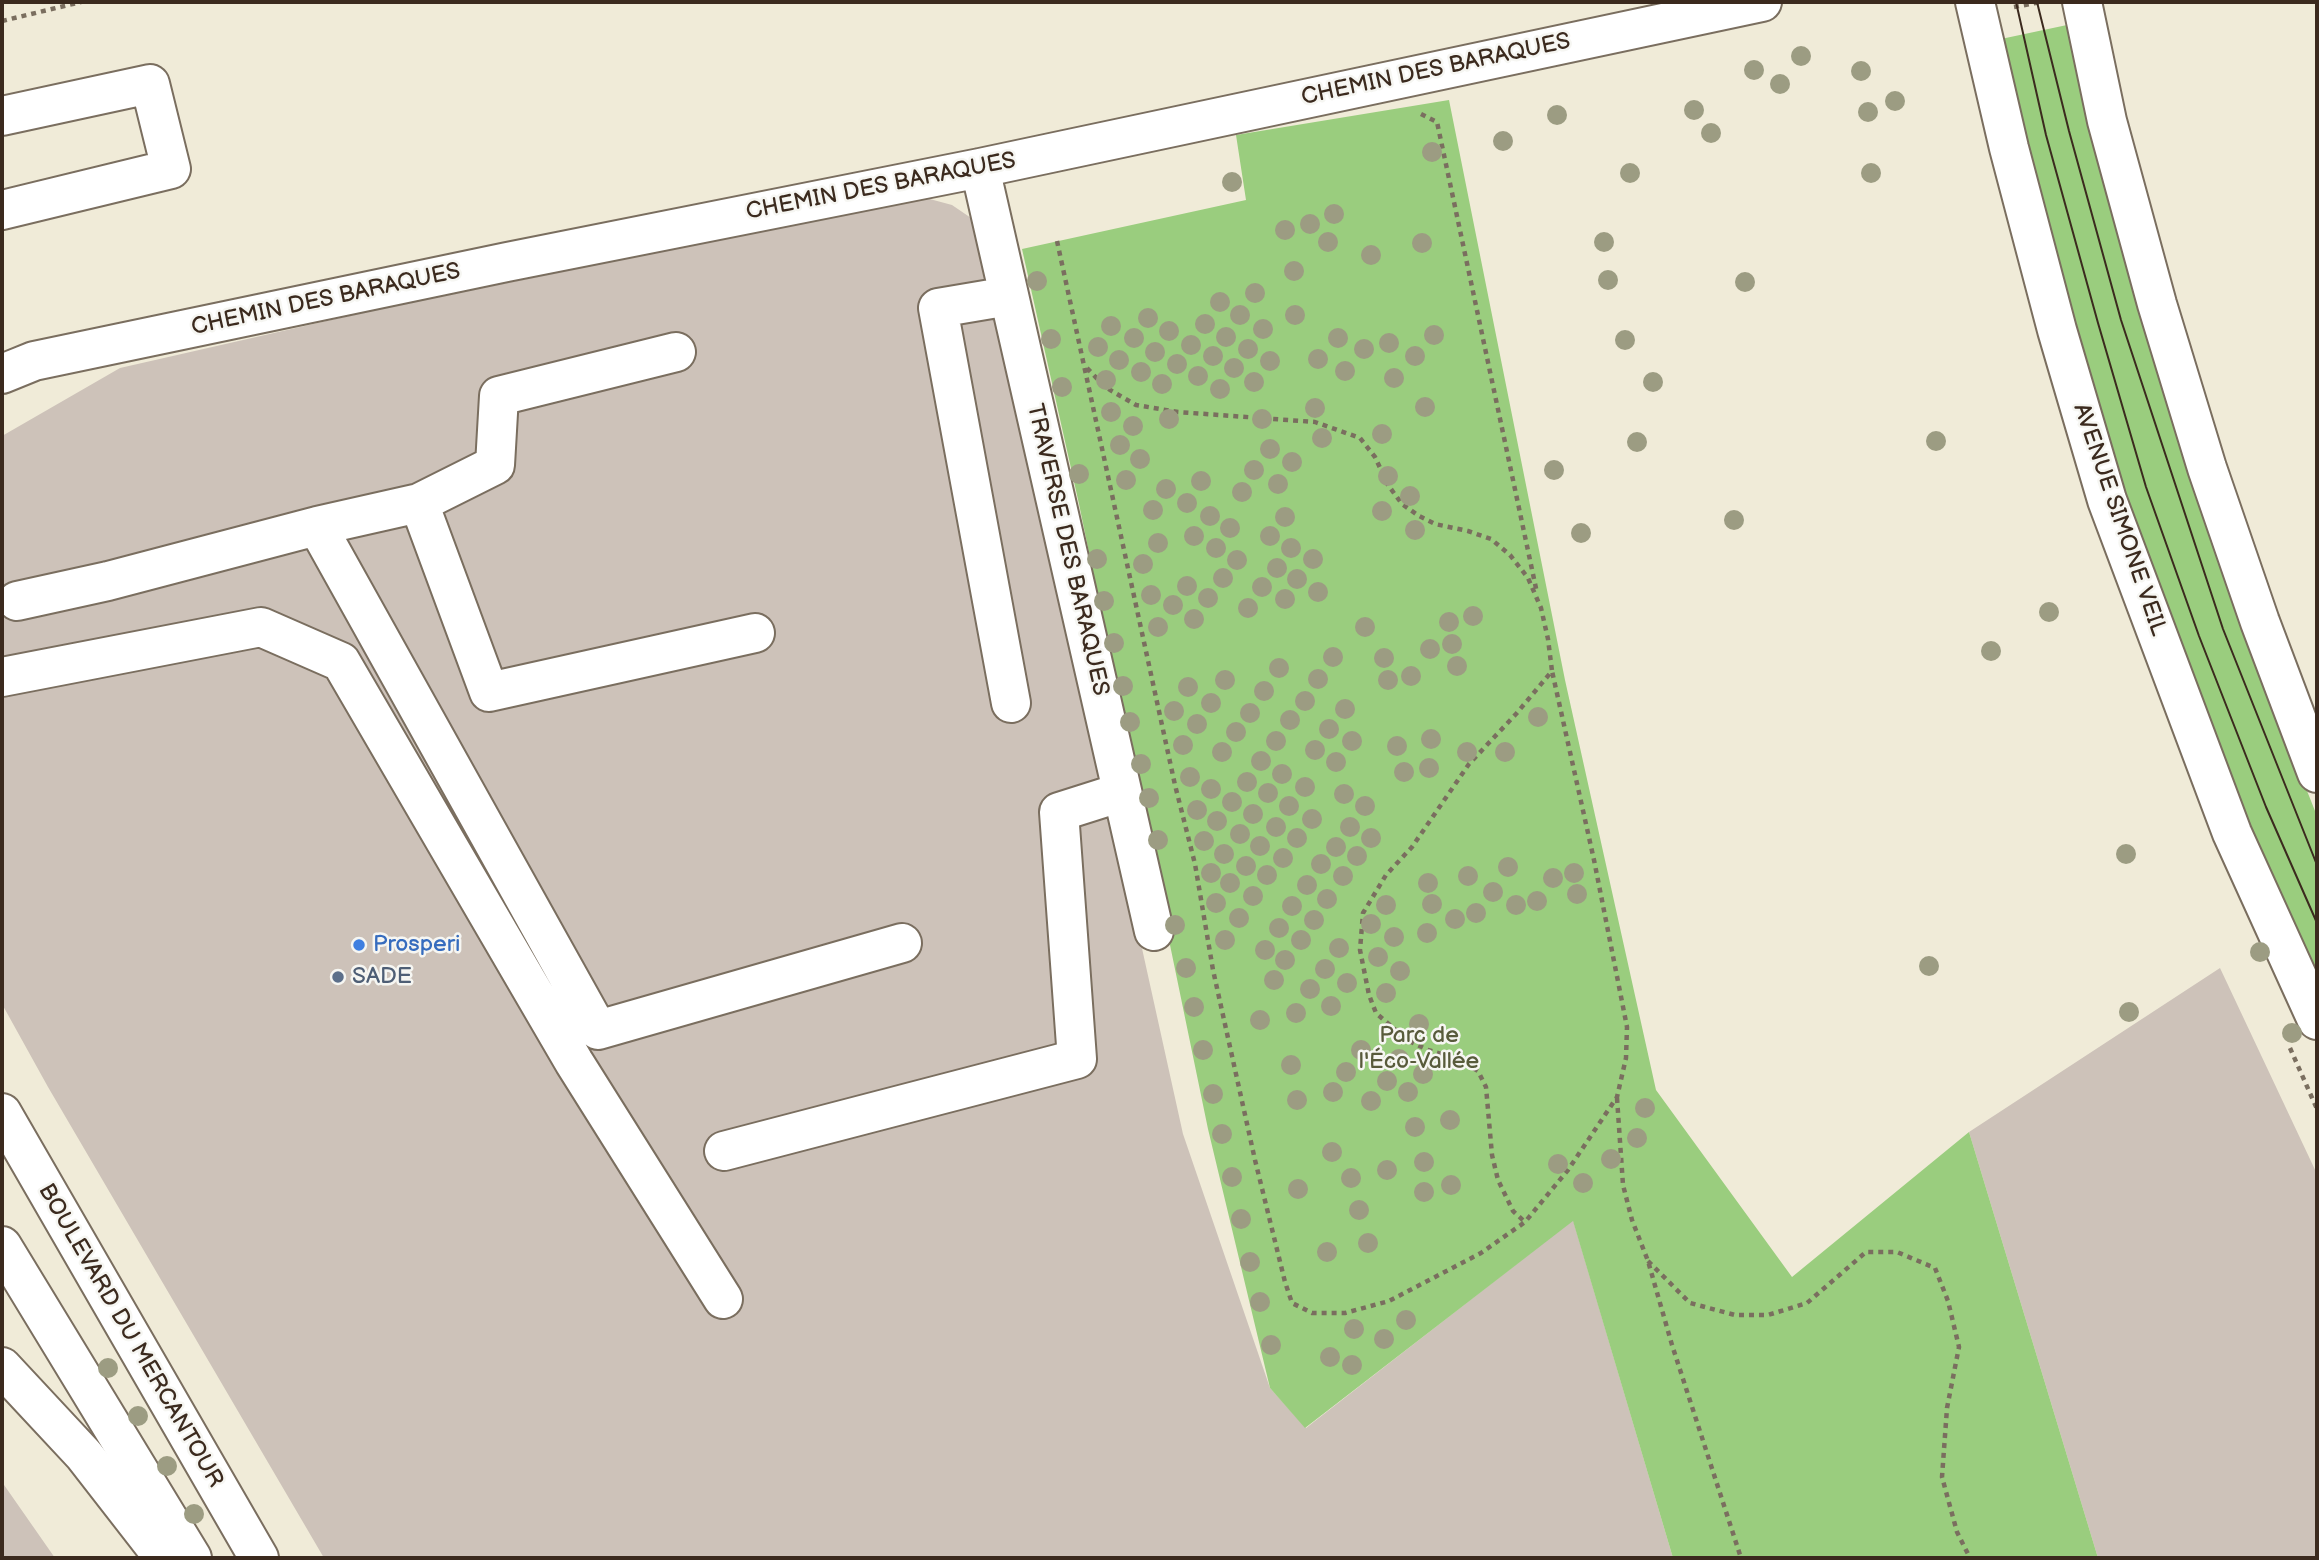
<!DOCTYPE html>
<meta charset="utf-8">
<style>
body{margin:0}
#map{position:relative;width:2319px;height:1560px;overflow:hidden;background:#f0ebd8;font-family:"Balsamiq Sans",sans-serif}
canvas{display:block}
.frame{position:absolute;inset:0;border:4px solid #3b2a1e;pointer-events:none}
</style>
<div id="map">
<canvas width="2319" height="1560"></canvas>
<div class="frame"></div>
</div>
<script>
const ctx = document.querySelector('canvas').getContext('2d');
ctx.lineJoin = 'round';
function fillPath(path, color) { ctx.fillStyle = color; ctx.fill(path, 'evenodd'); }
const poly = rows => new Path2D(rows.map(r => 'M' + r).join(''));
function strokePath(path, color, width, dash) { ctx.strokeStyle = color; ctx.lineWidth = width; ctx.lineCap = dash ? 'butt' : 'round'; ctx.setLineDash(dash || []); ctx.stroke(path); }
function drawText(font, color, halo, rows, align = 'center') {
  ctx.font = font + ' "Balsamiq Sans",sans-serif'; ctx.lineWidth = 5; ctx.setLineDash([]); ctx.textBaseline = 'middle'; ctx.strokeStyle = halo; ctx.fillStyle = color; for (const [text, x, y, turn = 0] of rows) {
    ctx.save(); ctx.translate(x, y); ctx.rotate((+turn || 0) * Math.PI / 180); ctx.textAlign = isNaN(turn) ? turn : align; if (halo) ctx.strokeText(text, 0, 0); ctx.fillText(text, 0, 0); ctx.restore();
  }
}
const industrial = poly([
 [926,198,952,205,974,220,986,242,1183,1134,1270,1388,1306,1428,1573,1220,1673,1558,324,1558,48,1087,2,1004,2,436,120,368,388,307],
 [2220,968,2317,1174,2317,1558,2098,1558,1969,1132],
 [2,1482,55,1558,2,1558]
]);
const green = poly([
 [2067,25,2089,127,2141,317,2187,472,2242,627,2317,816,2317,980,2247,818,2178,644,2125,498,2075,329,2001,39],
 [1449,100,1565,680,1656,1090,1792,1277,1969,1132,2098,1558,1673,1558,1573,1221,1305,1428,1270,1388,1208,1129,1079,504,1022,249,1246,200,1236,135]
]);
const path = poly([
 [2014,7,2041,2],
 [2,21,81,2],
 [1421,114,1437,122,1537,593],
 [1057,241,1175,785,1195,864,1213,970,1255,1160,1285,1282,1292,1303,1312,1313,1345,1313,1389,1301,1481,1253,1525,1222,1568,1170,1617,1097,1626,1058,1627,1027,1594,860,1552,671],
 [1087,368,1105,387,1136,405,1178,412,1315,422,1360,438,1375,457,1388,485,1402,504,1419,516,1435,524,1468,531,1491,539,1510,555,1528,578,1541,608,1548,639,1552,671,1516,714,1469,764,1412,847,1386,875,1363,913,1360,950,1369,995,1376,1013,1407,1040,1428,1050,1458,1059,1478,1071,1486,1087,1492,1155,1498,1180,1513,1211,1525,1222],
 [2290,1048,2317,1109],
 [1617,1098,1623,1185,1632,1220,1648,1261,1672,1345,1741,1558],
 [1648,1261,1690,1303,1735,1315,1768,1315,1807,1303,1866,1252,1897,1252,1935,1268,1948,1301,1959,1347,1947,1408,1942,1477,1957,1532,1970,1558]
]);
const minor = poly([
 [2,116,150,84,171,169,2,210],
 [980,168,1154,931],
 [1009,296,938,308,1011,703],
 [2,374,34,361,507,262,980,168,1762,2],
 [419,503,495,465,499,396,676,352],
 [317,526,419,503,489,692,755,633],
 [17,601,108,581,317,526,598,1030,902,943],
 [2,677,261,627,341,662,574,1062,723,1299],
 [724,1151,1077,1059,1059,812,1122,792]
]);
const major = poly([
 [1975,2,2009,148,2057,330,2107,500,2232,833,2317,1020],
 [2082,2,2107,121,2157,304,2207,468,2260,622,2317,773],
 [2,1113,259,1558],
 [2,1246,192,1558]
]);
const highway = poly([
 [2,1367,84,1455,164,1558]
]);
const tram = poly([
 [2016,2,2046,135,2098,323,2146,487,2199,636,2266,807,2317,923],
 [2037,2,2069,131,2121,320,2223,629,2317,865]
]);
const trees = [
 [1801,56],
 [1754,70],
 [1861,71],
 [1780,84],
 [1895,101],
 [1694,110],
 [1868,112],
 [1557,115],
 [1711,133],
 [1503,141],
 [1432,152],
 [1630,173],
 [1871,173],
 [1232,182],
 [1334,214],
 [1310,224],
 [1285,230],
 [1328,242],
 [1604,242],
 [1422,243],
 [1371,255],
 [1294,271],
 [1608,280],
 [1037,281],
 [1745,282],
 [1255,293],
 [1220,302],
 [1240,315],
 [1295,315],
 [1148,318],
 [1205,324],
 [1111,326],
 [1263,329],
 [1169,331],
 [1434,335],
 [1226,337],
 [1134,338],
 [1338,338],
 [1051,339],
 [1625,340],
 [1389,343],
 [1191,345],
 [1098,347],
 [1248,349],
 [1364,349],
 [1155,352],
 [1213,356],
 [1415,356],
 [1318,359],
 [1119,360],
 [1270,361],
 [1177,364],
 [1234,368],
 [1345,371],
 [1141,372],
 [1198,376],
 [1394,378],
 [1106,380],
 [1254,382],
 [1653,382],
 [1162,384],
 [1062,387],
 [1220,389],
 [1425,407],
 [1315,408],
 [1111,412],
 [1169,419],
 [1262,419],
 [1133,426],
 [1382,434],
 [1322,438],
 [1936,441],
 [1637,442],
 [1120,445],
 [1270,449],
 [1140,459],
 [1292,462],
 [1254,470],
 [1554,470],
 [1079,474],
 [1388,476],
 [1126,480],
 [1201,481],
 [1278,484],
 [1166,489],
 [1242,492],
 [1410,496],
 [1187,503],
 [1153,510],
 [1382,511],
 [1210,516],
 [1285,517],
 [1734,520],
 [1230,528],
 [1415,530],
 [1581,533],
 [1194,536],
 [1270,536],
 [1158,543],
 [1216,548],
 [1291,548],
 [1097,559],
 [1313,559],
 [1237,560],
 [1143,564],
 [1277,568],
 [1223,578],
 [1297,579],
 [1187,586],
 [1262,587],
 [1318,592],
 [1151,595],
 [1208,598],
 [1285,599],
 [1104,601],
 [1173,605],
 [1248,608],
 [2049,612],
 [1473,616],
 [1194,619],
 [1449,622],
 [1158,627],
 [1365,627],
 [1114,643],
 [1452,644],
 [1430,649],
 [1991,651],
 [1333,657],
 [1384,658],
 [1457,666],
 [1279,668],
 [1411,676],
 [1318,679],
 [1225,680],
 [1388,680],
 [1123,686],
 [1188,687],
 [1264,691],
 [1305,701],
 [1211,703],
 [1345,709],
 [1174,711],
 [1250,713],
 [1538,717],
 [1290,720],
 [1130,722],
 [1197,724],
 [1329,729],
 [1236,732],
 [1431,739],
 [1276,741],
 [1352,741],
 [1183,745],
 [1397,746],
 [1315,750],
 [1222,752],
 [1467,752],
 [1505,752],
 [1261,761],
 [1336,762],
 [1141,764],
 [1429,768],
 [1404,772],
 [1282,774],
 [1190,777],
 [1247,782],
 [1305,787],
 [1211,789],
 [1268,793],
 [1344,794],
 [1149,798],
 [1232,802],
 [1289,806],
 [1365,806],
 [1197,810],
 [1253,814],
 [1312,819],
 [1217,821],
 [1276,827],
 [1350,827],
 [1240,834],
 [1297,838],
 [1371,838],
 [1158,840],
 [1204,841],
 [1260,846],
 [1336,847],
 [1224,854],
 [2126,854],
 [1357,856],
 [1283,858],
 [1321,864],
 [1246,866],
 [1508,867],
 [1211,873],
 [1574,873],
 [1267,875],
 [1343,876],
 [1468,876],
 [1553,878],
 [1230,883],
 [1428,883],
 [1307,885],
 [1493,892],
 [1577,894],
 [1253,896],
 [1327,899],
 [1537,901],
 [1216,903],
 [1432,904],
 [1386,905],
 [1516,905],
 [1292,906],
 [1476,913],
 [1239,918],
 [1455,919],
 [1314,920],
 [1371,924],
 [1175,925],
 [1279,928],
 [1427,933],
 [1394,937],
 [1225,940],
 [1301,940],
 [1339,948],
 [1265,950],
 [2260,952],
 [1378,957],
 [1285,960],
 [1929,966],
 [1186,968],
 [1325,969],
 [1400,971],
 [1274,980],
 [1347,983],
 [1310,989],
 [1386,993],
 [1331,1006],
 [1194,1007],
 [2129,1012],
 [1296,1013],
 [1260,1020],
 [1419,1024],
 [2292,1033],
 [1203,1050],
 [1361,1050],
 [1399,1059],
 [1291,1065],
 [1346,1072],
 [1423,1074],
 [1387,1081],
 [1333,1092],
 [1408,1092],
 [1213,1094],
 [1297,1100],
 [1371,1101],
 [1645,1108],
 [1450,1120],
 [1415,1127],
 [1222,1134],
 [1637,1138],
 [1332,1152],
 [1611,1159],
 [1424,1162],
 [1558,1164],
 [1387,1170],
 [1232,1177],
 [1351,1178],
 [1583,1183],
 [1451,1185],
 [1298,1189],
 [1424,1192],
 [1359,1210],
 [1241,1219],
 [1368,1243],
 [1327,1252],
 [1250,1262],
 [1260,1302],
 [1406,1320],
 [1354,1329],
 [1384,1339],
 [1271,1345],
 [1330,1357],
 [1352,1365],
 [108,1368],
 [138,1416],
 [167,1466],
 [194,1514]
];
const markers = [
 [359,945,7,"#3f7fe0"],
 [338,977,7,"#5c6f8a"]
];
const streetNames = [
 ["CHEMIN DES BARAQUES",1436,70,-12],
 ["CHEMIN DES BARAQUES",881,187,-11],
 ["CHEMIN DES BARAQUES",326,300,-12],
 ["AVENUE SIMONE VEIL",2119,520,71],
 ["TRAVERSE DES BARAQUES",1067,550,77],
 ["BOULEVARD DU MERCANTOUR",130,1336,60]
];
const shopNames = [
 ["Prosperi",373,945]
];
const serviceNames = [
 ["SADE",352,977]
];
const parkNames = [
 ["Parc de",1419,1036],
 ["l'Éco-Vallée",1419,1062]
];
fillPath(industrial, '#cdc2b9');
fillPath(green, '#9acd7e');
strokePath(minor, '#7a6e5f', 42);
strokePath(major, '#7a6e5f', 42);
strokePath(highway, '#7a6e5f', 42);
strokePath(path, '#7a6e5f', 4.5, [5, 5]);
strokePath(minor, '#fff', 38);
strokePath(major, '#fff', 38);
strokePath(highway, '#fff', 38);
strokePath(tram, '#3b2a1e', 2);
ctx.fillStyle = '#9c9c82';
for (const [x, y] of trees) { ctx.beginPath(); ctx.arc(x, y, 10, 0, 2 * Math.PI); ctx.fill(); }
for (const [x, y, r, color] of markers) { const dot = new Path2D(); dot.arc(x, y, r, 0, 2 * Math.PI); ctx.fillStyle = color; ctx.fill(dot); strokePath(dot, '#f6f6f2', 2.5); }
drawText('23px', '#3b2a1e', '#f6f6f2', streetNames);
drawText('23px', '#366cbe', '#f6f6f2', shopNames, 'left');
drawText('23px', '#4e5e75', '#f6f6f2', serviceNames, 'left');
drawText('23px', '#585b3b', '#f6f6f2', parkNames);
</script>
